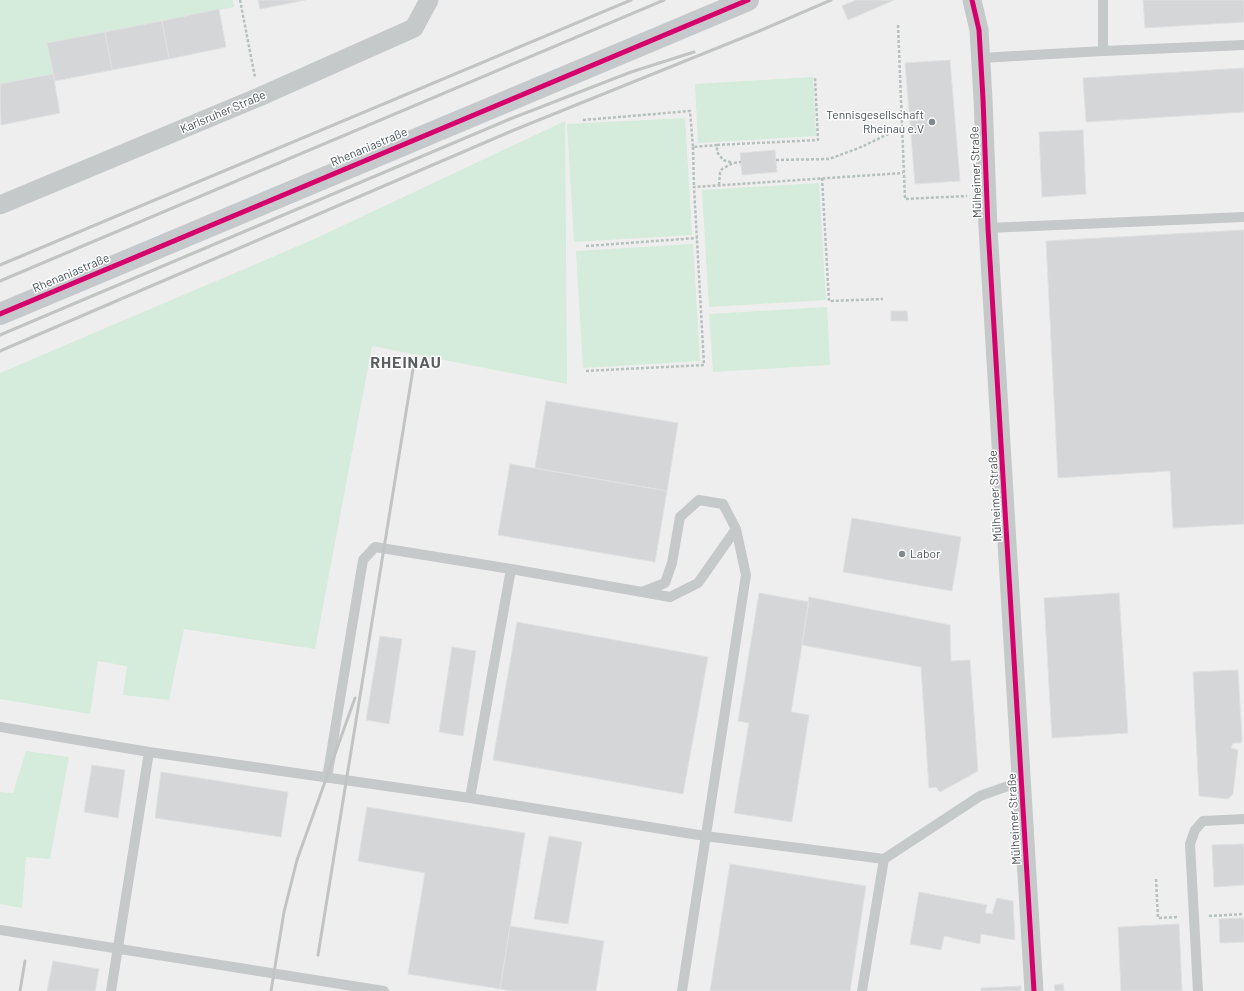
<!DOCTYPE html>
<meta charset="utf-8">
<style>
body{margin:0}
canvas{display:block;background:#eee}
</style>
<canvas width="1244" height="991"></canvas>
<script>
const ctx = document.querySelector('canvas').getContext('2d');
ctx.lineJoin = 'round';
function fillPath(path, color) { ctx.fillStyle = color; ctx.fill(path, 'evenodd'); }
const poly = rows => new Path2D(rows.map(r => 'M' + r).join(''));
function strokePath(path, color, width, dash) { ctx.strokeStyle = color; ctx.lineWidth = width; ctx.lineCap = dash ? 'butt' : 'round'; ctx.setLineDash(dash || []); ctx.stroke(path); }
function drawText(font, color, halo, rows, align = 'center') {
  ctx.font = font + ' Barlow,sans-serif'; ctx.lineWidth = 3; ctx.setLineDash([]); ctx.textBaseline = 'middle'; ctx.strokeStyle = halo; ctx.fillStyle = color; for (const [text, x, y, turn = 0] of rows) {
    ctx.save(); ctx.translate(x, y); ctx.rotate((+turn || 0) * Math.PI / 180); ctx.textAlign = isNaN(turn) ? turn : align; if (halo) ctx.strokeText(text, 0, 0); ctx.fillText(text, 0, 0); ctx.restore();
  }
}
const green = poly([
 [0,0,233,0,234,7,48,43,53,74,0,84],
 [813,77,816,136,698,143,695,84],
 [685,118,692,235,574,242,567,124],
 [565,121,567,384,372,346,315,649,184,629,169,700,123,695,127,666,98,661,90,714,0,699,0,373,310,241],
 [819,183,826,300,709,307,702,190],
 [693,244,700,361,583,368,576,251],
 [827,307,830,365,713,372,709,314],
 [26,751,69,757,50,859,26,857,22,908,0,904,0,792,13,793]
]);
const building = poly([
 [258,0,305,0,260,9,258,0],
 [856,0,894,0,848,20,842,6,856,0],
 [1143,0,1244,0,1244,22,1145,28,1143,0],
 [219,9,226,47,169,59,162,21,219,9],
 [162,21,169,59,112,70,105,32,162,21],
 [105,32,112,70,55,81,47,43,105,32],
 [950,60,960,181,915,184,905,63,950,60],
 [1244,68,1244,112,1086,122,1083,78,1244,68],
 [53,74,60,113,1,125,0,84,53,74],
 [1083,130,1086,194,1042,197,1039,132,1083,130],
 [775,150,777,172,742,175,740,153,775,150],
 [1244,230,1244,524,1173,528,1170,471,1058,478,1046,241,1244,230],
 [891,311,907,311,908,321,891,321,891,311],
 [546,401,678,423,667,491,535,468,546,401],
 [510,464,667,491,655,562,498,535,510,464],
 [852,518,961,537,952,591,843,572,852,518],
 [759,593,809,602,791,712,809,715,792,822,734,813,749,723,738,721,759,593],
 [1119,593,1128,733,1052,738,1044,598,1119,593],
 [809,597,950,625,951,661,970,660,978,771,940,792,936,787,929,788,921,667,802,645,809,597],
 [517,622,708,657,683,794,493,760,517,622],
 [380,636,402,639,389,724,366,720,380,636],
 [452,647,476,651,463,736,439,732,452,647],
 [1238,670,1242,739,1241,743,1233,743,1231,748,1238,750,1233,794,1228,799,1199,796,1193,672,1238,670],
 [92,765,125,770,118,818,84,812,92,765],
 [161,772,288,792,281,837,155,818,161,772],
 [367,807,525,833,500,989,408,974,425,873,358,861,367,807],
 [549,836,582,842,568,924,534,919,549,836],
 [1244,844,1244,885,1214,887,1212,845,1244,844],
 [730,864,866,886,850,991,710,991,730,864],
 [919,892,987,905,985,913,992,914,997,898,1013,901,1015,940,981,934,980,944,944,936,941,950,910,944,919,892],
 [1244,918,1244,942,1220,943,1219,919,1244,918],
 [1179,924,1182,991,1121,991,1118,927,1179,924],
 [510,926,604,941,596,991,512,991,500,989,510,926],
 [53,961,99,969,95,991,47,991,53,961],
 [1063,984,1064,991,1055,991,1054,985,1063,984],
 [1021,986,1021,991,981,991,981,988,1021,986]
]);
const path = poly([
 [240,0,255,77],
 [898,25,905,199,967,196],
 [583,120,690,111,693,147,717,145,717,152,723,160,733,163],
 [717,145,818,140,815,78],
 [693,147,694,187],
 [776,160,829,159,859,148,901,128],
 [822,178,829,301,883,299],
 [719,185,720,173,722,169,733,163,741,162],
 [586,246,697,238],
 [586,371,704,365,694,187,903,173],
 [1156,879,1158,918,1178,917],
 [1209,916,1244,914]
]);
const lane = poly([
 [1103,51,1244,45],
 [981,58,1103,51,1103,0],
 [988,228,1244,217],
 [511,569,642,592,665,583,672,563,680,517,699,500,723,504,736,529,746,575,682,991],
 [642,592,670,597,698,583,736,529],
 [0,727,149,752,470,798,705,836,884,859,980,796,1022,781],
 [327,778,363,560,375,547,511,569,470,798],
 [0,930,384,991],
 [111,991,149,752],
 [862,991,884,859],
 [1198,991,1190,844,1195,830,1203,821,1244,819]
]);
const street = poly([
 [972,0,979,30,983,99,988,228,1034,991],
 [0,205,259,97,414,28,429,0]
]);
const secondary = poly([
 [0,314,748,0]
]);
const rail = poly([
 [0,265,631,0],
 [0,281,664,0],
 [0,335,510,119,631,72,694,52],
 [0,351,514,130,757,32,831,0],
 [318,955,414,363],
 [20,991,25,961],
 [271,991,284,912,297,860,355,698]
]);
const cycleway = poly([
 [972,0,979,30,983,99,988,228,1034,991],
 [0,314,748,0]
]);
const markers = [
 [932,122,4,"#82898c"],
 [902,554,4,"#82898c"]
];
const streetNames = [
 ["Karlsruher Straße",223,112,-23],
 ["Rhenaniastraße",369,147,-23],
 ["Mülheimer Straße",976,172,-92],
 ["Rhenaniastraße",71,273,-23],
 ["Mülheimer Straße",995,496,-93],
 ["Mülheimer Straße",1014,819,-93]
];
const poiNames = [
 ["Tennisgesellschaft",924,115],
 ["Rheinau e.V",924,129],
 ["Labor",910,554,"left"]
];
const districtNames = [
 ["RHEINAU",406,363]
];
fillPath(green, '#d5ebdb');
fillPath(building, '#d4d6d7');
strokePath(building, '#e0e0e1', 1);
strokePath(path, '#b6c0bc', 2.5, [3, 2]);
strokePath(lane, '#c6c9c9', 10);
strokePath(street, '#c6c9c9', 19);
strokePath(secondary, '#c6c9cb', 22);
strokePath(rail, '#c2c4c4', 3);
strokePath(cycleway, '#d6006c', 5);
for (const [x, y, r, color] of markers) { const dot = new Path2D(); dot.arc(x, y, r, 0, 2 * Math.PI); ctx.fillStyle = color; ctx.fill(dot); strokePath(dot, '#fff', 1.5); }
drawText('12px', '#485258', '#fff', streetNames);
drawText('12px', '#485258', '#fff', poiNames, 'right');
ctx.letterSpacing = '1px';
drawText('bold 16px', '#5b5e61', '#fff', districtNames);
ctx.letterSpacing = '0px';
</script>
